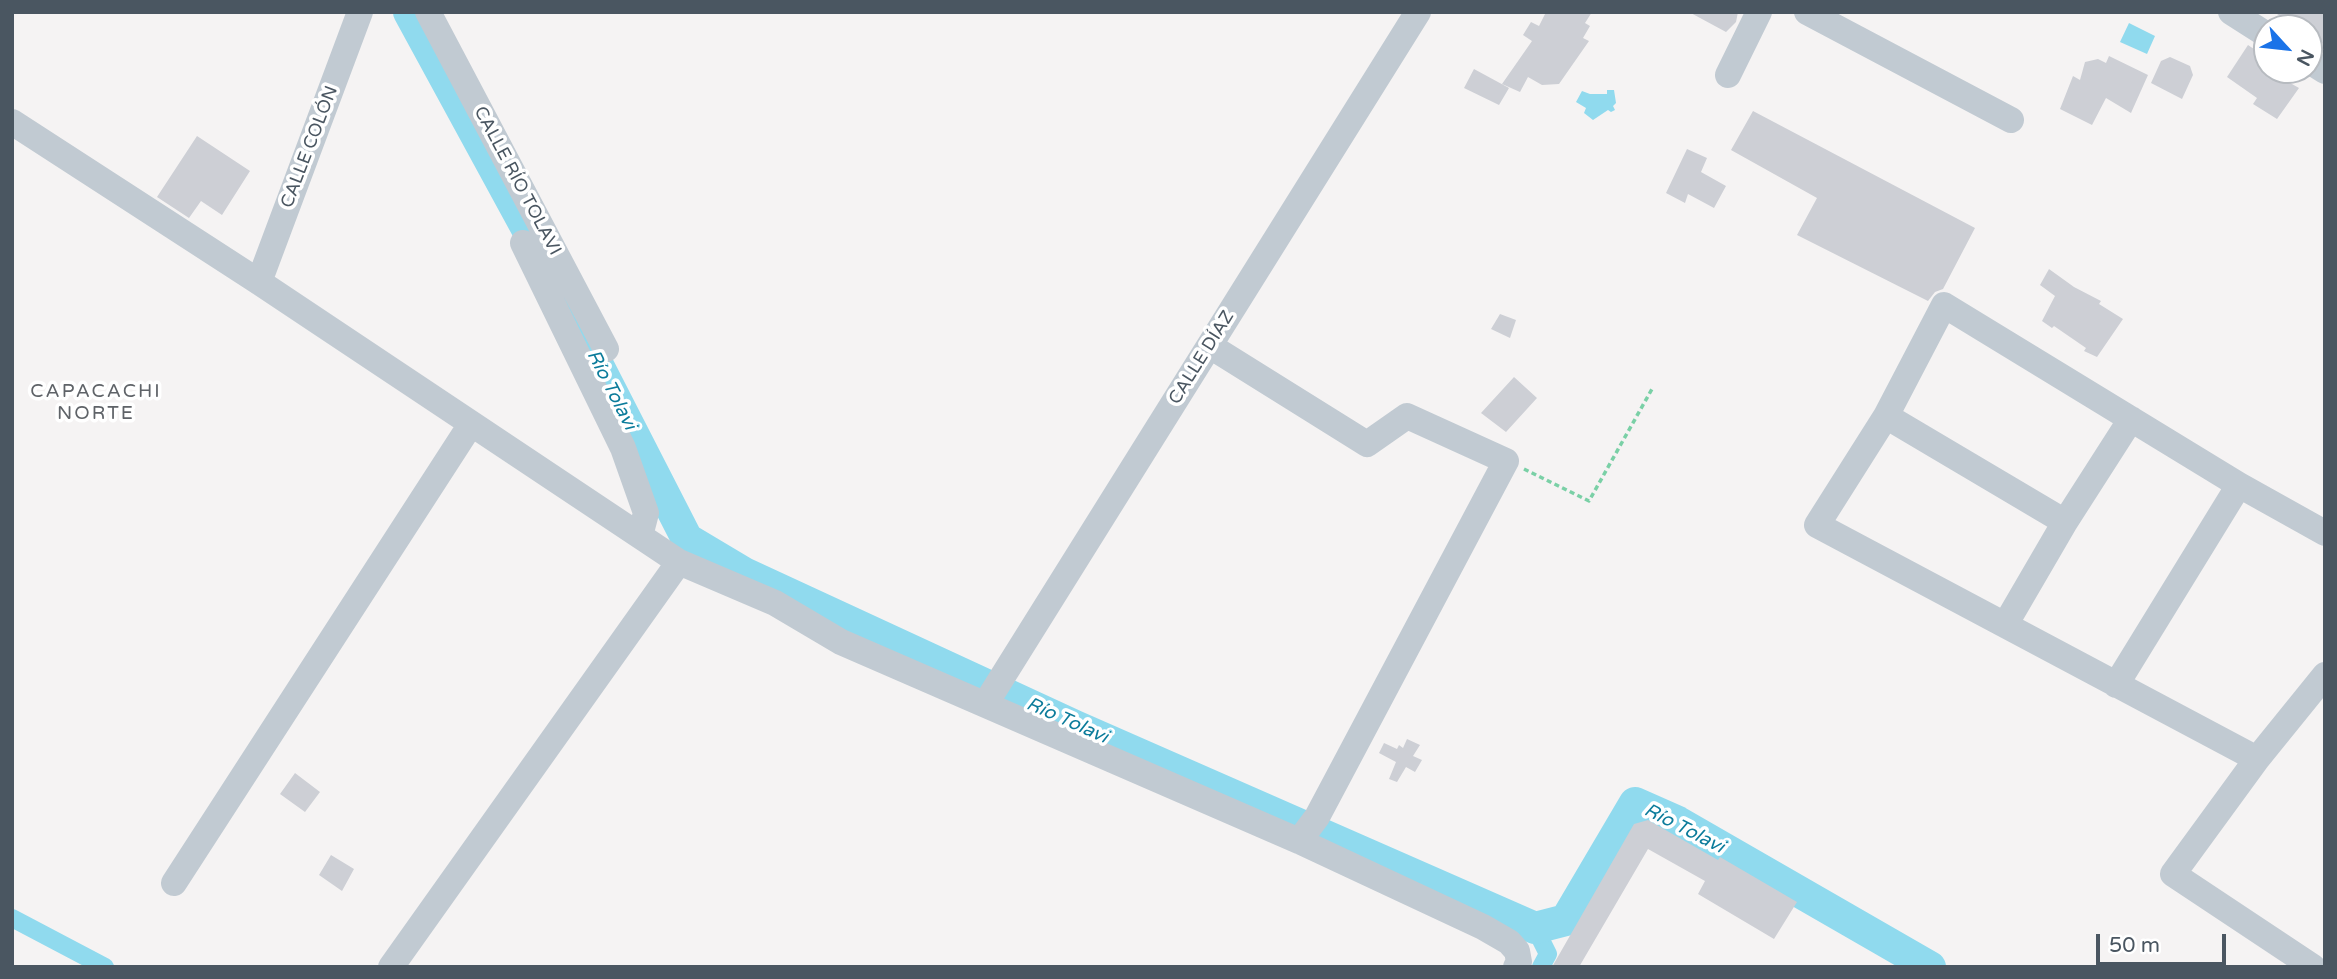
<!DOCTYPE html>
<meta charset="utf-8">
<style>
body{margin:0}
#map{position:relative;width:2337px;height:979px;overflow:hidden;background:#f5f3f3;font-family:"Varela Round",sans-serif}
canvas{display:block}
.frame{position:absolute;inset:0;border:14px solid #4a5661;pointer-events:none}
.north{position:absolute;left:2253px;top:14px;width:70px;height:70px;box-sizing:border-box;background:#fff;border:2px solid #b7bbc0;border-radius:50%;rotate:117deg;font-size:19px;font-weight:700;line-height:28px;text-align:center;color:#4a5661}
.north::after{content:'';display:block;margin:auto;width:24px;height:32px;background:#1a73e8;clip-path:polygon(50% 0,100% 100%,50% 72%,0 100%)}
.scale{position:absolute;left:2096px;top:934px;width:130px;height:32px;box-sizing:border-box;border:4px solid #4a5661;border-top:0;padding-left:9px;font-size:21px;line-height:24px;white-space:nowrap;color:#4a5661;-webkit-text-stroke:5px #fff;paint-order:stroke}
</style>
<div id="map">
<canvas width="2337" height="979"></canvas>
<div class="frame"></div>
<div class="north">N</div>
<div class="scale">50 m</div>
</div>
<script>
const ctx = document.querySelector('canvas').getContext('2d');
ctx.lineJoin = 'round';
function fillPath(path, color) { ctx.fillStyle = color; ctx.fill(path, 'evenodd'); }
const poly = rows => new Path2D(rows.map(r => 'M' + r).join(''));
function strokePath(path, color, width, dash) { ctx.strokeStyle = color; ctx.lineWidth = width; ctx.lineCap = dash ? 'butt' : 'round'; ctx.setLineDash(dash || []); ctx.stroke(path); }
function drawText(font, color, halo, rows, align = 'center') {
  ctx.font = font + ' "Varela Round",sans-serif'; ctx.lineWidth = 7; ctx.setLineDash([]); ctx.textBaseline = 'middle'; ctx.strokeStyle = halo; ctx.fillStyle = color; for (const [text, x, y, turn = 0] of rows) {
    ctx.save(); ctx.translate(x, y); ctx.rotate((+turn || 0) * Math.PI / 180); ctx.textAlign = isNaN(turn) ? turn : align; if (halo) ctx.strokeText(text, 0, 0); ctx.fillText(text, 0, 0); ctx.restore();
  }
}
const water = poly([
 [2129,23,2155,36,2147,54,2120,42],
 [1607,90,1614,90,1616,103,1613,106,1615,110,1611,112,1608,110,1593,120,1584,113,1586,108,1576,102,1582,91,1590,94,1607,94]
]);
const canal = poly([
 [12,918,105,967],
 [1535,928,1548,954,1541,967]
]);
const river = poly([
 [409,12,543,258,687,539,744,573,1075,726,1535,928,1566,920,1635,803,1678,822,1930,967]
]);
const building = poly([
 [1546,12,1592,12,1585,23,1590,26,1583,38,1589,41,1559,84,1542,85,1528,77,1520,92,1502,84,1532,41,1523,35,1531,22,1539,26],
 [1689,12,1738,12,1736,22,1726,32],
 [2274,12,2325,12,2325,45,2309,35,2309,28,2298,28],
 [2248,45,2267,58,2267,70,2280,70,2276,75,2299,88,2277,119,2253,104,2257,98,2227,77],
 [2109,56,2148,75,2131,113,2106,98,2092,125,2060,109,2073,76,2080,80,2085,62,2098,59,2106,63],
 [2170,57,2190,66,2193,75,2182,99,2151,83,2161,61],
 [1474,69,1509,88,1499,105,1464,88],
 [1753,111,1975,228,1943,289,1935,292,1928,301,1797,235,1817,198,1731,150],
 [197,136,250,171,222,215,201,201,189,218,157,197],
 [1687,149,1707,158,1701,172,1726,186,1714,208,1688,194,1685,203,1666,193],
 [2049,269,2074,287,2101,301,2099,304,2123,319,2097,357,2084,351,2086,348,2054,326,2052,328,2042,321,2055,296,2040,285],
 [1500,314,1516,320,1510,338,1491,329],
 [1514,377,1537,398,1506,432,1481,413],
 [1407,739,1420,745,1413,756,1422,760,1415,772,1406,767,1397,782,1389,779,1396,762,1379,753,1384,743,1397,749,1399,745,1403,748],
 [295,773,320,792,305,812,280,794],
 [1648,820,1718,860,1720,857,1797,902,1774,939,1698,894,1705,881,1648,849,1579,967,1552,967,1634,824],
 [331,855,354,869,342,891,319,875]
]);
const path = poly([
 [1524,469,1589,501,1652,389]
]);
const minor = poly([
 [428,12,606,349],
 [1807,12,2011,120],
 [2231,12,2267,35],
 [2309,61,2325,71],
 [1728,75,1759,12],
 [12,122,259,282,679,562,775,603,841,642,1299,841,1483,927,1509,942,1517,951,1519,962,1516,967],
 [523,243,623,448,646,513,640,536],
 [259,282,360,12],
 [1210,346,1367,444,1407,416,1506,461,1317,817,1299,841],
 [1886,416,2065,522],
 [2005,625,2065,522,2131,419],
 [2116,685,2239,485],
 [986,703,1418,12],
 [2257,759,1817,525,1886,416,1944,305,2239,485,2325,533],
 [174,883,471,424],
 [391,967,679,562],
 [2313,967,2173,874,2257,759,2325,675]
]);
const streetNames = [
 ["CALLE COLÓN",310,147,-69],
 ["CALLE RÍO TOLAVI",517,181,62],
 ["CALLE DÍAZ",1202,358,-58]
];
const waterNames = [
 ["Río Tolavi",611,390,63],
 ["Río Tolavi",1067,721,24],
 ["Río Tolavi",1684,829,27]
];
const neighbourhoodNames = [
 ["CAPACACHI",96,392],
 ["NORTE",96,414]
];
fillPath(water, '#90daee');
strokePath(canal, '#90daee', 18);
strokePath(river, '#90daee', 32);
fillPath(building, '#cdcfd5');
strokePath(path, '#7ad0a6', 3.5, [5, 3.5]);
strokePath(minor, '#c1cad2', 26);
drawText('18px', '#4a5661', '#fff', streetNames);
drawText('italic 19px', '#0c7c9b', '#fff', waterNames);
ctx.letterSpacing = '2px';
drawText('19px', '#5f6368', '#fff', neighbourhoodNames);
ctx.letterSpacing = '0px';
</script>
